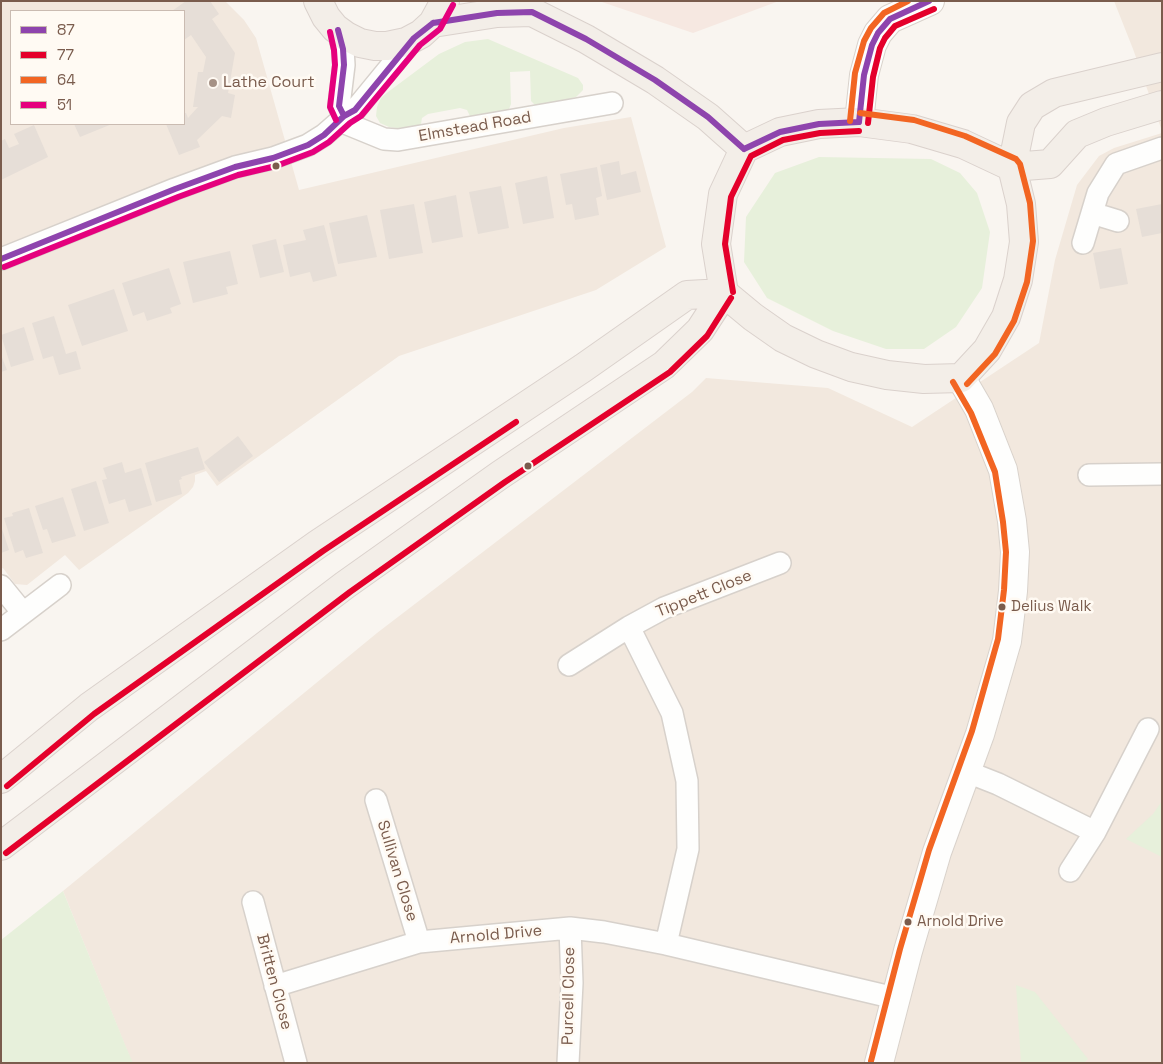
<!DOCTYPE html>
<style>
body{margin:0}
#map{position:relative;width:1163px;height:1064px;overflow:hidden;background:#f9f5f0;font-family:"Space Grotesk",sans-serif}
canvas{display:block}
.frame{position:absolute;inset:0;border:2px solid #7a5c4d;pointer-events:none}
.legend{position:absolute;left:10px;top:10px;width:175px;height:115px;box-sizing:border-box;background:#fffaf3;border:1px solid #cabbb1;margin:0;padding:6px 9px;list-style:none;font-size:15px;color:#7a5c4d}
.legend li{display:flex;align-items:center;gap:10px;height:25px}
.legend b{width:25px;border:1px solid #cabbb1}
</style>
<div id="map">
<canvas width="1163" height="1064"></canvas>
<div class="frame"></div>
<ul class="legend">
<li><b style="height:6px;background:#8e44ad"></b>87</li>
<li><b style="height:6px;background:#e4002b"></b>77</li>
<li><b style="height:6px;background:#f26522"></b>64</li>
<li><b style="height:6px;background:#e5007d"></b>51</li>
</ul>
</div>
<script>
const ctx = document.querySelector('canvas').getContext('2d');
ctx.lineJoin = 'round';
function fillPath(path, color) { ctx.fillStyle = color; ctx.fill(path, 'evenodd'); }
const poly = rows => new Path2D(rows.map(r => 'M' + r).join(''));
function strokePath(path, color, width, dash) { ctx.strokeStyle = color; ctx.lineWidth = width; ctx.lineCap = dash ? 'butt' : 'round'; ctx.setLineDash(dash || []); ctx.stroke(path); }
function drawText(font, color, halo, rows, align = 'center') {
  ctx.font = font + ' "Space Grotesk",sans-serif'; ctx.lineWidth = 5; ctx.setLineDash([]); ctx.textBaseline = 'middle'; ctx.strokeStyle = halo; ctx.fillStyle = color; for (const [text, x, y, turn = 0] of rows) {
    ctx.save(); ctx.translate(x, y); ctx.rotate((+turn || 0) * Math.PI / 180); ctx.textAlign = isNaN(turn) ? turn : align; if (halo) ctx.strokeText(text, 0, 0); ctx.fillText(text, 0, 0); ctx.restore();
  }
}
const residential = poly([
 [1,1,225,1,244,20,256,38,299,190,564,128,631,117,666,247,596,290,399,356,217,486,206,471,195,475,195,481,193,487,188,493,79,570,65,555,27,585,15,584,3,568,1,569],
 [11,11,184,11,184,124,11,124],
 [1114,1,1162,1,1162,131,1133,49],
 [1162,133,1162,1063,132,1063,63,891,377,633,692,392,706,378,828,388,912,427,1039,343,1055,260,1077,185,1099,156,1114,148]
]);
const commercial = poly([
 [599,1,779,1,693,33]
]);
const green = poly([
 [488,39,578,78,583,85,583,90,576,97,540,106,535,105,531,101,530,71,510,72,511,104,509,109,505,112,474,117,470,116,467,110,460,108,428,114,422,118,421,124,418,127,397,128,389,127,380,123,376,116,377,107,381,98,388,92,439,54,465,42],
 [819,157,931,159,960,173,977,193,990,232,982,288,956,327,924,349,886,349,833,331,767,298,744,262,746,217,775,173],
 [1162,801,1162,857,1126,839,1153,814],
 [63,891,126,1047,133,1063,1,1063,1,940],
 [1016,985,1035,992,1088,1059,1084,1063,1021,1063]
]);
const building = poly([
 [186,1,210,1,219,14,212,19,235,53,228,93,235,95,231,118,222,116,197,140,200,147,179,155,166,124,184,124,184,113,186,113,188,118,198,107,193,107,198,72,203,72,206,57,191,35,184,40,184,11,172,11],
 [74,124,112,124,80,137],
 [34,125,48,157,1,180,1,141,5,139,9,148,19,144,14,134],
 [619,161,621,175,636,171,641,192,607,200,600,165],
 [597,167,602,196,596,198,599,215,575,220,572,204,566,205,560,174],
 [547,176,554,218,523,224,515,183],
 [501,186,509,228,478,234,469,192],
 [456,195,463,237,432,243,424,202],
 [414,204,423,253,389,259,380,210],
 [1162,204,1162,233,1142,237,1136,209],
 [367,215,377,257,338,264,329,223],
 [324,225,337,276,313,282,310,272,290,277,283,245,306,240,303,230],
 [276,239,284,272,260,278,252,245],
 [1121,248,1128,284,1100,289,1093,253],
 [230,251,238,284,226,287,228,294,193,303,183,262],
 [169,268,181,304,170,308,172,313,147,321,144,312,133,316,122,283],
 [114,289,128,331,82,346,68,305],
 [54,316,66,354,76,351,81,369,59,375,53,356,43,359,32,323],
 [24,327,34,360,11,367,1,335],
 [1,355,7,370,1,372],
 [238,436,253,456,219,482,204,462],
 [198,447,205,469,181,477,182,479,179,480,182,494,156,502,145,463],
 [122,462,125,473,141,468,152,505,129,512,125,499,109,504,102,480,107,479,103,468],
 [96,481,109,523,84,531,71,489],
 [63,497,76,536,52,543,47,529,43,530,35,506],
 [29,508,43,553,26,558,23,550,15,553,4,518,13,516,12,513],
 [1,526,9,550,1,553]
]);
const street = poly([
 [338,30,343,49,344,65,339,106,344,116],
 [340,121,384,139,398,140,612,103],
 [1092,213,1118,221],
 [1083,243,1098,193,1116,164,1162,148],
 [1,259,175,189,235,167,273,158,308,145,324,135,340,121,344,116,355,110,414,38],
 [1089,475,1162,474],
 [1,586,23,613],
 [629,627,664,608,780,563],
 [1,630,60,585],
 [569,665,629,627,672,713,687,781,688,849,666,944],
 [965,771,998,784,1095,832,1070,871],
 [376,800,419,942],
 [1095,832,1148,729],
 [253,902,296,1063],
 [275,986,419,942,570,928,604,932,666,944,895,998],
 [568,1063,572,983,570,928]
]);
const secondary = poly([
 [859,122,864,75,872,45,878,33,890,19,930,1],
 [879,1063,908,951,937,852,980,734,1007,641,1013,591,1015,552,1012,521,1003,470,979,409,961,378]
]);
const primary = poly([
 [318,1,326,17,335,28,346,36,360,43,375,46,387,46,406,42,421,34,433,23,445,1],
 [521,1,532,12,586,39,655,80,708,117,744,149],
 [433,23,497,13,532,12],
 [1012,167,963,144,912,129,859,122,819,124,780,132,744,149,723,194,716,244,724,293,753,317,783,338,816,354,851,367,887,375,924,379,961,378,987,350,1006,317,1018,280,1024,242,1021,204,1012,167,1021,123,1032,106,1054,93,1162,67],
 [1012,167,1050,164,1077,134,1106,122,1162,105],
 [1,779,89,707,318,544,583,368,687,295,724,293],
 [1,846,345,585,500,475,664,365,700,330,724,293]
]);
const bus1 = poly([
 [433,23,497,13,532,12,586,39,655,80,708,117,744,149],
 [338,30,343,49,344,65,339,106,344,116],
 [859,122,864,75,872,45,878,33,890,19,929,1],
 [744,149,780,132,819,124,859,122],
 [1,259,175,189,235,167,273,158,308,145,324,135,344,116,355,110,414,38,433,23]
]);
const bus2 = poly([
 [868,123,873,77,880,48,885,38,895,26,934,9],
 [733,292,725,244,731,197,751,156,783,140,820,133,859,131],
 [7,786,94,714,323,551,516,422],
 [6,853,350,592,505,482,670,372,707,336,731,298]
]);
const bus3 = poly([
 [860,113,914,120,965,136,1016,159,1020,164,1030,203,1033,241,1027,282,1014,321,995,354,967,384],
 [850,121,855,73,864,41,871,28,884,13,908,1],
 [871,1061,900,949,929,850,972,731,998,639,1004,590,1006,552,1003,522,995,472,971,413,953,382]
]);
const bus4 = poly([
 [330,32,334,50,335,65,330,107,336,120],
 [4,267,178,197,238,175,276,166,313,152,329,142,350,123,361,116,420,45,440,29,453,5]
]);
const markers = [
 [213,83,5,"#a69286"],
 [276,166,4.5,"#7a5c4d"],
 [528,466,4.5,"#7a5c4d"],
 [1002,607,4.5,"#7a5c4d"],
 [908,922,4.5,"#7a5c4d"]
];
const busNames = [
 ["Delius Walk",1011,607],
 ["Arnold Drive",917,922]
];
const poiNames = [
 ["Lathe Court",223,83]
];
const streetNames = [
 ["Elmstead Road",475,127,-10],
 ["Tippett Close",704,594,-22],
 ["Sullivan Close",397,871,73],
 ["Arnold Drive",496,935,-5],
 ["Britten Close",274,982,75],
 ["Purcell Close",569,996,-89]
];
fillPath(residential, '#f2e8de');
fillPath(commercial, '#f6e8e1');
fillPath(green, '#e7f0db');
fillPath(building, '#e6ded7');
strokePath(street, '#d7d1cb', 24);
strokePath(secondary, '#d9d2cb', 30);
strokePath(primary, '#dad1cc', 30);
strokePath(street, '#fefefd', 21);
strokePath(secondary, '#fefefd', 28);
strokePath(primary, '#f3eee8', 28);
strokePath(bus1, '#8e44ad', 6);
strokePath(bus2, '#e4002b', 6);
strokePath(bus3, '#f26522', 6);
strokePath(bus4, '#e5007d', 6);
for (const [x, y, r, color] of markers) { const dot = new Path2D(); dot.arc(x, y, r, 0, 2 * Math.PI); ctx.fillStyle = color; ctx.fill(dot); strokePath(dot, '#fffaf3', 2); }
drawText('15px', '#7a5c4d', '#fffaf3', busNames, 'left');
drawText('16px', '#7a5c4d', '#fffaf3', poiNames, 'left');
drawText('16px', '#7a5c4d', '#fffaf3', streetNames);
</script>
